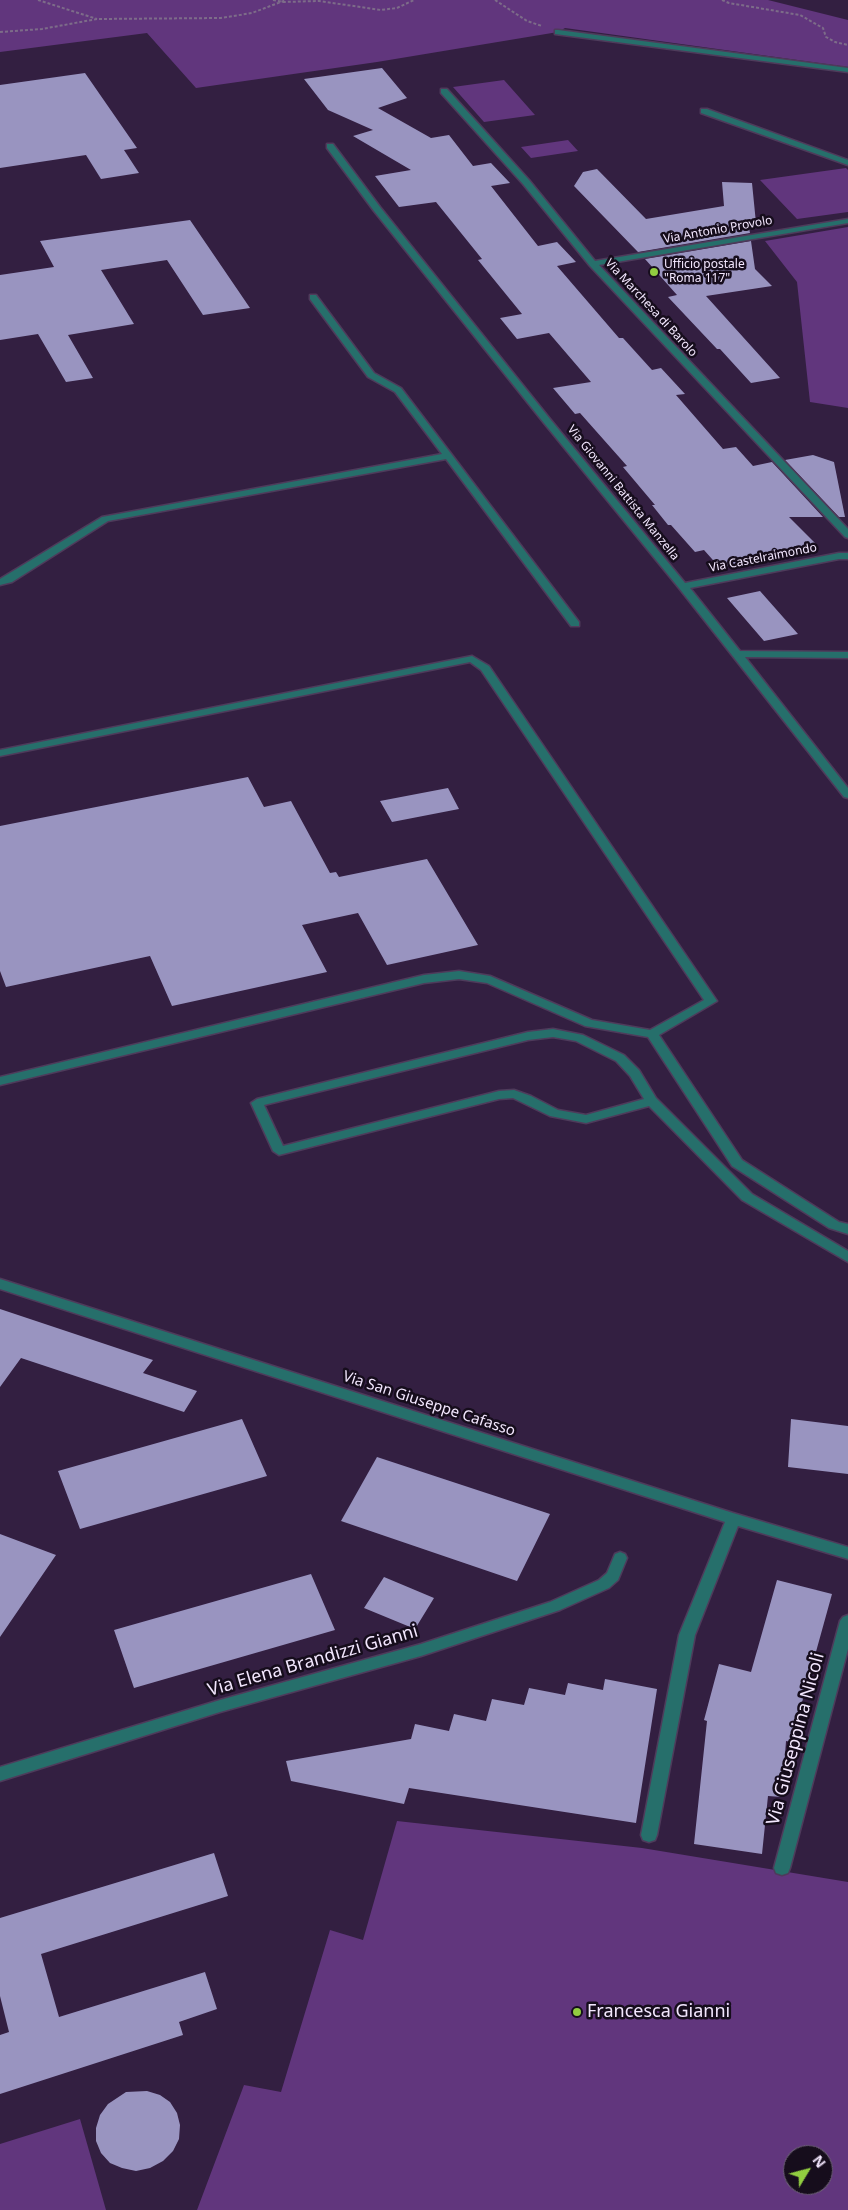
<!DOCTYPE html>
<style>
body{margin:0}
#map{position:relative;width:848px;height:2210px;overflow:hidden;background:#331f41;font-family:"Noto Sans",sans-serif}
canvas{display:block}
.north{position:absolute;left:783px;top:2145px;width:50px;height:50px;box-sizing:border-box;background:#160d1c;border:1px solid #6e6476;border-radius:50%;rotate:53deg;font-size:14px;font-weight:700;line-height:20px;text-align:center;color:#f3e7fe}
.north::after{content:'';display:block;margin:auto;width:18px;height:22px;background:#91cd40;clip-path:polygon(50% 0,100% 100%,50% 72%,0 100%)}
</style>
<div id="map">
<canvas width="848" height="2210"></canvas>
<div class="north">N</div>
</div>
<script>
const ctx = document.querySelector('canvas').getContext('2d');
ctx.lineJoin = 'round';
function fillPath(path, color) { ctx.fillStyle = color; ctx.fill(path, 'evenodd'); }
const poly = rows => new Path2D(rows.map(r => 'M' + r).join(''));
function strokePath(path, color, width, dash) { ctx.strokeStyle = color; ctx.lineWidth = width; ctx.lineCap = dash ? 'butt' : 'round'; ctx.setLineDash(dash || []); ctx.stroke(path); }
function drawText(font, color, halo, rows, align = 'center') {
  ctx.font = font + ' "Noto Sans",sans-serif'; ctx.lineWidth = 5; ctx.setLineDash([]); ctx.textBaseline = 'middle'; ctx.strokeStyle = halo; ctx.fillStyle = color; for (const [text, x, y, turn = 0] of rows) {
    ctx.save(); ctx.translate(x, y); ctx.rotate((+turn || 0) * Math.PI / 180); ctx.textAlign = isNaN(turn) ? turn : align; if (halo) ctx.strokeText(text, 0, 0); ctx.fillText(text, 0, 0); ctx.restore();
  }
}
const green = poly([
 [0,0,768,0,848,20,848,67,565,28,558,32,377,62,196,88,147,33,0,52],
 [504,80,535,115,484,122,453,87],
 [568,140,578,151,531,158,521,147],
 [846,168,848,170,848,212,797,219,760,180],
 [848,227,848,408,810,402,797,282,765,241],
 [397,1821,642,1848,848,1882,848,2210,197,2210,244,2085,281,2092,330,1930,363,1940],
 [793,2155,823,2155,823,2185,793,2185],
 [80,2119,106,2210,0,2210,0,2144]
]);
const building = poly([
 [382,68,407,98,378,108,431,138,449,135,473,166,491,163,510,183,491,186,538,246,557,242,576,262,557,266,619,338,623,338,652,370,661,368,685,394,676,395,723,449,736,447,753,466,772,462,823,517,789,517,818,546,720,568,704,550,695,552,671,525,668,525,652,505,655,505,623,467,627,466,580,413,575,414,553,388,591,382,549,333,517,339,500,318,522,314,478,260,482,259,436,202,399,207,375,176,411,170,353,136,373,130,328,110,304,79],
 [85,73,137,148,124,150,139,173,101,179,86,155,0,168,0,85],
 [597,169,646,219,724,206,722,182,752,183,756,223,748,224,750,233,638,252,574,186,583,172],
 [190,220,250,308,203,315,167,260,101,270,134,324,68,335,93,378,66,382,38,334,0,340,0,275,54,267,40,241],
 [751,241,755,269,772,286,706,296,780,378,751,383,720,349,717,349,668,297,677,295,645,259],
 [813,455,834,462,845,517,839,517,785,460],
 [760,591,798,634,764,641,727,598],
 [248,777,264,807,291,801,330,873,336,872,339,877,427,859,478,945,387,965,358,913,302,925,327,972,172,1006,150,956,6,987,0,971,0,826],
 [448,788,459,809,392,822,380,801],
 [0,1309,153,1360,143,1373,197,1391,184,1412,21,1358,0,1387],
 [242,1419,267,1476,80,1529,58,1471],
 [791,1419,848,1426,848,1474,788,1467],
 [377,1457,550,1514,517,1581,341,1521],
 [0,1534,56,1555,0,1637],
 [311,1574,335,1630,134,1688,114,1630],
 [384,1577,434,1598,415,1629,364,1608],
 [777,1580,832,1594,791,1742,786,1741,782,1797,768,1796,762,1854,694,1844,707,1721,704,1720,719,1664,751,1672],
 [605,1679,657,1689,636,1823,409,1788,404,1804,291,1781,286,1761,411,1739,415,1724,449,1731,454,1714,486,1721,492,1699,524,1705,529,1688,565,1695,568,1683,603,1690],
 [214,1853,228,1896,41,1954,59,2017,205,1972,217,2009,179,2022,183,2035,0,2094,0,2035,9,2032,0,1996,0,1918],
 [147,2091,160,2095,170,2102,177,2113,180,2125,179,2139,173,2151,163,2161,150,2168,136,2171,122,2168,110,2163,101,2153,96,2141,96,2128,100,2115,108,2104,126,2092]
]);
const path = poly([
 [38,0,97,19],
 [273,0,283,2,319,1,381,10,397,8,414,0],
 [495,0,527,21,542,26],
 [722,0,729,3,800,15,823,28,826,37,835,42,848,45],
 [0,32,42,29,97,19,221,18,252,13,286,0]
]);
const minor = poly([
 [558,30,848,68,848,72,555,34,555,30,558,30],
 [441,89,447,89,529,180,595,261,848,219,848,223,599,265,848,529,848,538,845,537,590,266,523,184,441,93,441,89],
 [701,109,707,109,848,160,848,165,701,113,701,109],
 [327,144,333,144,380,207,550,419,685,583,839,553,848,553,848,559,839,559,690,588,740,651,848,652,848,658,745,657,848,788,848,798,844,797,679,588,544,423,374,211,327,148,327,144],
 [310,295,316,295,374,373,401,388,579,622,579,626,571,626,446,459,108,521,12,582,0,585,0,579,102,517,442,454,395,392,368,377,310,299,310,295],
 [472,656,489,666,717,1001,659,1035,742,1160,839,1222,848,1224,848,1234,829,1228,732,1166,648,1037,585,1026,487,983,459,979,424,983,0,1085,0,1077,424,975,459,971,490,976,592,1020,650,1030,704,1000,481,670,470,662,0,756,0,750,472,656],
 [553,1029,583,1035,624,1055,639,1070,656,1098,752,1194,848,1251,848,1262,742,1200,649,1106,586,1123,550,1116,513,1098,499,1099,279,1155,273,1151,251,1103,257,1099,528,1032,553,1029],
 [553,1037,576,1041,616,1061,630,1076,644,1099,586,1115,558,1110,531,1096,514,1090,499,1091,283,1146,264,1105,528,1040,553,1037],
 [0,1279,733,1513,848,1547,848,1559,738,1526,695,1635,657,1835,655,1840,649,1842,643,1840,641,1835,679,1635,725,1522,0,1289,0,1279],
 [620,1552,625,1554,627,1558,618,1580,609,1588,560,1610,421,1656,220,1712,0,1781,0,1767,220,1700,421,1644,550,1602,599,1580,607,1573,615,1554,620,1552],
 [848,1615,848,1649,790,1868,788,1873,782,1875,776,1873,774,1868,840,1621,843,1617,848,1615]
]);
const markers = [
 [654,272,5,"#91cd40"],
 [577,2012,5,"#91cd40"]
];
const farStreetnames = [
 ["Via Antonio Provolo",718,230,-10],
 ["Via Marchesa di Barolo",651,308,47],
 ["Via Giovanni Battista Manzella",623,493,51],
 ["Via Castelraimondo",763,558,-11]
];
const farPoinames = [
 ["Ufficio postale",664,265],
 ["\"Roma 117\"",664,279]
];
const streetNames = [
 ["Via San Giuseppe Cafasso",429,1404,18]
];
const nearStreetnames = [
 ["Via Elena Brandizzi Gianni",313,1661,-16],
 ["Via Giuseppina Nicoli",796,1739,-75]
];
const nearPoinames = [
 ["Francesca Gianni",587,2012]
];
fillPath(green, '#61367d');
fillPath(building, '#9994c0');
strokePath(minor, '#4e3b5b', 3);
strokePath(path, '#7d6c89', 2, [3, 2]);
fillPath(minor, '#266f6b');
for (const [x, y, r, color] of markers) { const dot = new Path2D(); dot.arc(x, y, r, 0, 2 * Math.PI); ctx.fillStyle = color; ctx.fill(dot); strokePath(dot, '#160d1c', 2); }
drawText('12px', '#f3e7fe', '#160d1c', farStreetnames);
drawText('12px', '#f3e7fe', '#160d1c', farPoinames, 'left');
drawText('15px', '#f3e7fe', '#160d1c', streetNames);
drawText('18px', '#f3e7fe', '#160d1c', nearStreetnames);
drawText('18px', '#f3e7fe', '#160d1c', nearPoinames, 'left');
</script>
